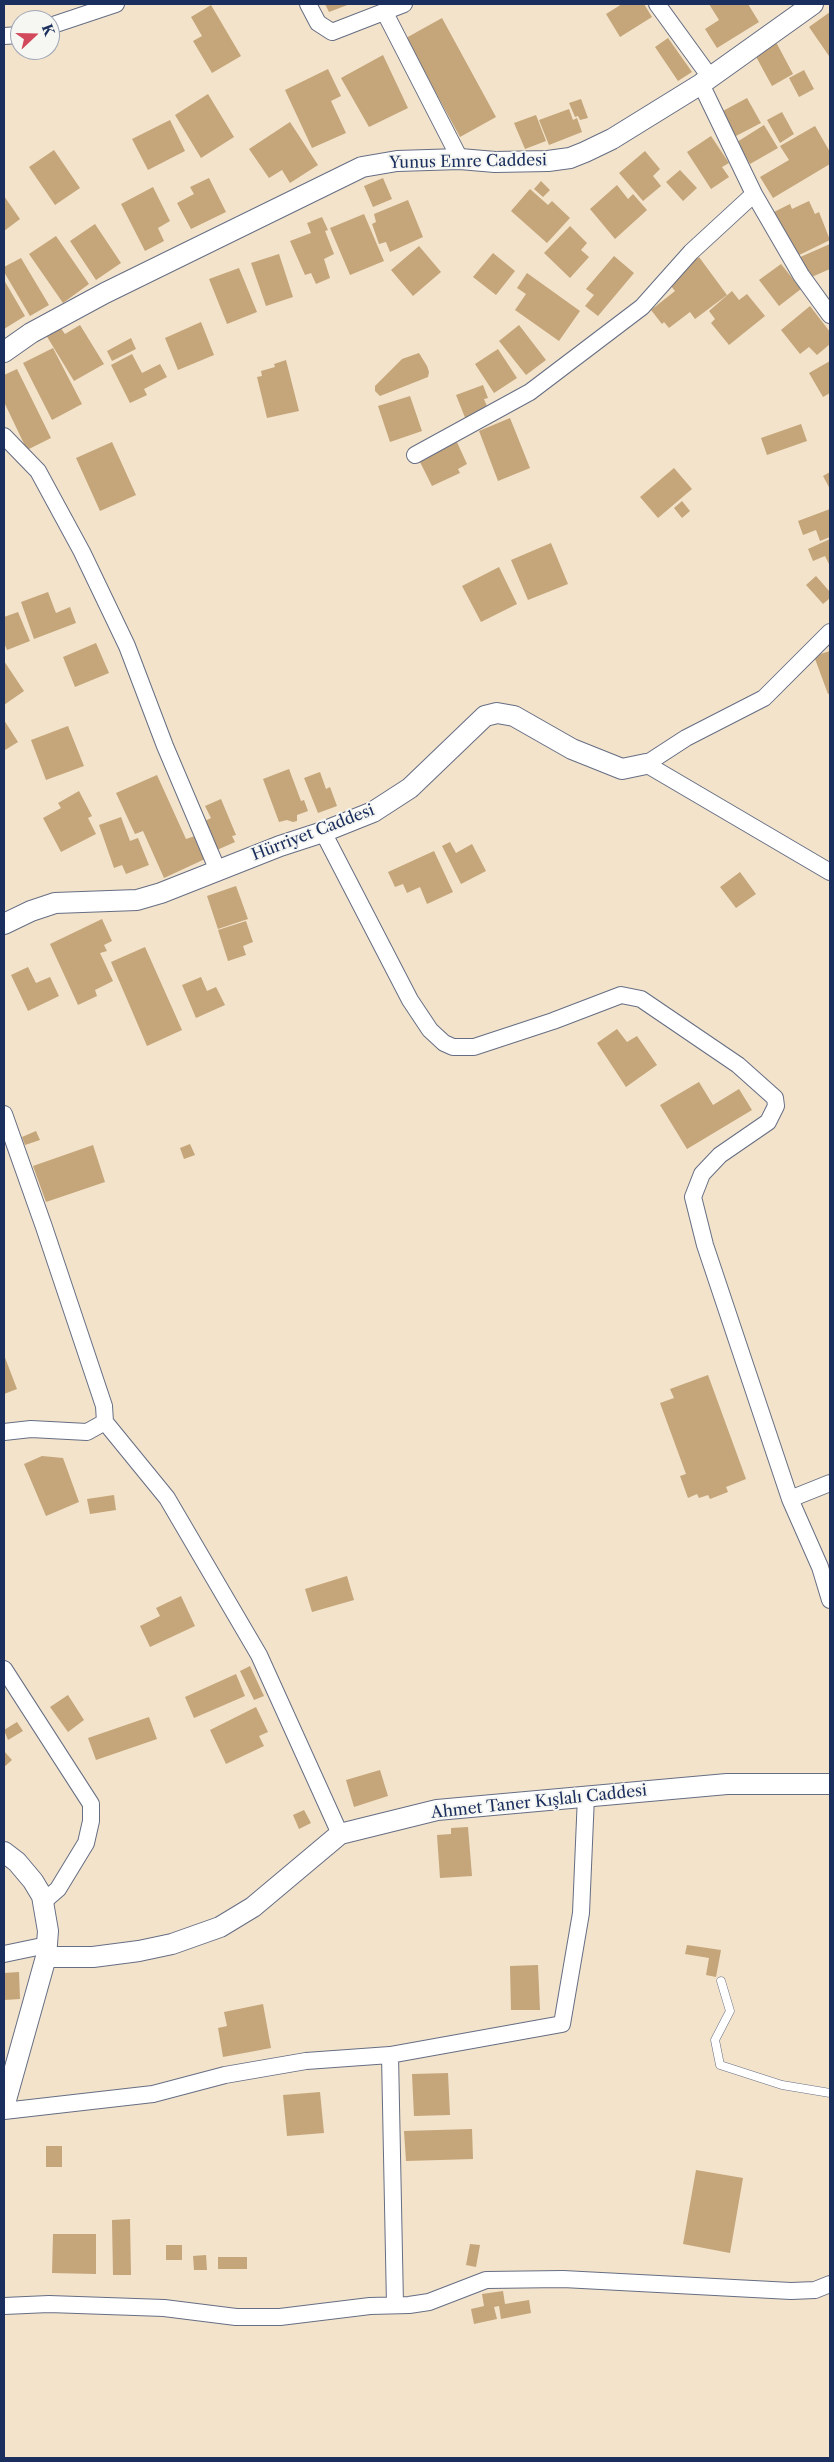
<!DOCTYPE html>
<meta charset="utf-8">
<style>
body{margin:0}
#map{position:relative;width:834px;height:2462px;overflow:hidden;background:#f2e3ca;font-family:"Libre Caslon Text",serif}
canvas{display:block}
.frame{position:absolute;inset:0;border:5px solid #1b2f5e;pointer-events:none}
.north{position:absolute;left:10px;top:10px;width:50px;height:50px;box-sizing:border-box;background:#f6f6f2;border:1px solid #9ea6b7;border-radius:50%;rotate:69deg;font-size:14px;font-weight:700;line-height:20px;text-align:center;color:#1b2f5e}
.north::after{content:'';display:block;margin:auto;width:18px;height:22px;background:#d1495b;clip-path:polygon(50% 0,100% 100%,50% 72%,0 100%)}
</style>
<div id="map">
<canvas width="834" height="2462"></canvas>
<div class="frame"></div>
<div class="north">K</div>
</div>
<script>
const ctx = document.querySelector('canvas').getContext('2d');
ctx.lineJoin = 'round';
function fillPath(path, color) { ctx.fillStyle = color; ctx.fill(path, 'evenodd'); }
const poly = rows => new Path2D(rows.map(r => 'M' + r).join(''));
function strokePath(path, color, width, dash) { ctx.strokeStyle = color; ctx.lineWidth = width; ctx.lineCap = dash ? 'butt' : 'round'; ctx.setLineDash(dash || []); ctx.stroke(path); }
function drawText(font, color, halo, rows, align = 'center') {
  ctx.font = font + ' "Libre Caslon Text",serif'; ctx.lineWidth = 4; ctx.setLineDash([]); ctx.textBaseline = 'middle'; ctx.strokeStyle = halo; ctx.fillStyle = color; for (const [text, x, y, turn = 0] of rows) {
    ctx.save(); ctx.translate(x, y); ctx.rotate((+turn || 0) * Math.PI / 180); ctx.textAlign = isNaN(turn) ? turn : align; if (halo) ctx.strokeText(text, 0, 0); ctx.fillText(text, 0, 0); ctx.restore();
  }
}
const building = poly([
 [325,4,350,4,329,12],
 [622,4,644,4,652,17,620,37,606,14],
 [709,4,748,4,759,22,717,48,705,29,719,20],
 [211,5,241,56,212,73,193,41,202,36,191,17],
 [830,12,830,55,829,56,809,27],
 [442,18,496,117,460,137,406,38],
 [668,38,692,72,678,81,655,47],
 [776,42,793,74,772,86,754,53],
 [383,55,408,108,369,127,341,78],
 [328,69,341,96,331,101,346,133,312,148,285,90],
 [804,70,814,89,799,97,789,78],
 [208,94,234,137,201,158,175,115],
 [747,98,761,123,734,137,721,112],
 [581,99,588,118,580,120,578,116,575,117,569,103],
 [569,109,573,120,577,118,582,132,549,145,539,120],
 [782,112,794,134,780,143,767,120],
 [536,115,546,141,525,149,514,123],
 [170,120,185,151,148,170,132,139],
 [290,122,318,165,290,183,282,170,269,178,249,149],
 [764,125,778,148,750,164,737,142],
 [815,126,830,152,830,164,773,198,760,177,789,160,780,146],
 [711,136,729,163,722,167,729,177,711,189,687,152],
 [54,150,80,188,55,205,29,167],
 [645,151,660,169,653,176,661,186,643,201,619,173],
 [680,170,697,188,683,201,666,182],
 [209,178,226,212,191,229,177,203,194,194,190,187],
 [383,178,392,199,373,207,364,186],
 [541,181,550,190,543,197,534,189],
 [617,185,628,199,633,194,647,210,615,239,590,209],
 [153,187,170,221,158,228,164,241,145,251,121,204],
 [530,189,548,205,552,201,570,218,547,243,511,211],
 [4,196,20,219,4,231],
 [408,200,423,237,390,252,386,242,379,244,372,224,376,222,374,214],
 [809,201,815,214,819,212,830,240,795,257,774,212,790,204,792,209],
 [364,214,384,261,350,275,330,228],
 [322,217,328,230,325,231,334,254,324,259,330,278,316,284,311,273,305,275,290,241,311,233,307,223],
 [95,224,121,263,96,280,70,241],
 [570,226,587,243,581,250,589,257,570,278,544,253],
 [56,236,89,284,63,303,29,254],
 [830,244,830,269,807,279,798,258],
 [419,246,441,272,413,296,391,270],
 [493,253,515,271,496,295,473,277],
 [279,254,293,297,266,306,251,263],
 [614,256,634,273,598,316,585,306,594,295,586,289],
 [699,257,727,295,695,319,690,312,669,328,664,322,662,324,651,310,675,291,667,281],
 [21,258,49,305,30,316,4,272,4,267],
 [781,264,801,289,779,306,759,280],
 [239,268,257,312,227,324,209,279],
 [527,273,580,311,559,341,515,310,526,294,517,288],
 [4,280,25,316,4,329],
 [732,291,739,300,747,294,765,316,729,345,711,323,715,319,709,311],
 [810,306,830,332,830,344,817,355,809,347,800,354,781,330],
 [201,322,214,355,178,370,165,338],
 [80,325,104,364,74,381,46,335,60,327,65,334],
 [519,325,546,360,526,375,499,341],
 [131,338,136,349,112,361,107,351],
 [53,348,82,404,52,420,23,363],
 [498,349,517,378,494,393,475,364],
 [419,353,427,366,429,372,428,377,380,396,375,391,375,386,402,359],
 [132,354,142,373,160,364,167,377,144,389,147,395,130,403,111,365],
 [286,360,299,411,267,418,257,377,262,376,261,371,275,367,274,364],
 [830,361,830,393,823,397,809,373],
 [17,369,51,438,27,450,4,402,4,375],
 [483,385,488,398,484,399,489,411,466,420,456,395],
 [410,396,422,431,390,442,378,406],
 [510,418,530,468,498,481,479,431],
 [801,424,807,441,767,455,761,438],
 [456,440,467,464,458,469,460,473,432,486,418,458],
 [112,442,136,495,100,511,76,458],
 [674,468,692,489,658,518,640,497],
 [830,472,830,489,823,476],
 [682,501,690,511,682,518,674,508],
 [830,509,830,537,820,541,816,530,803,535,798,521],
 [830,539,830,566,825,556,813,561,808,549],
 [551,543,568,584,528,600,511,560],
 [499,567,517,604,481,622,462,586],
 [816,576,830,592,830,598,823,604,806,585],
 [48,592,56,613,70,607,76,623,34,639,21,602],
 [18,612,30,641,7,650,4,643,4,617],
 [96,643,109,673,75,687,63,657],
 [830,651,830,693,828,694,814,656],
 [4,661,24,691,4,705],
 [4,720,18,742,5,750,4,748],
 [68,726,84,766,46,780,31,740],
 [289,769,301,801,304,800,308,811,297,815,297,821,293,822,287,820,279,822,263,779],
 [320,772,326,789,330,787,337,806,318,813,304,778],
 [157,775,186,839,195,836,205,859,164,878,143,831,135,834,116,793],
 [79,791,92,816,88,818,96,834,61,852,43,818,61,808,58,803],
 [221,799,236,835,232,836,235,842,217,850,205,821,211,818,205,806],
 [121,817,130,841,138,838,149,865,126,874,122,865,114,868,99,825],
 [450,842,456,853,472,844,486,871,461,884,442,846],
 [434,851,453,892,427,904,420,887,407,893,403,884,395,887,388,872],
 [740,872,756,894,736,908,720,887],
 [236,886,248,919,218,929,207,896],
 [102,919,112,941,104,945,107,951,100,953,113,981,95,990,97,996,78,1005,50,944],
 [246,921,253,942,243,946,246,955,228,961,218,930],
 [145,947,182,1030,147,1046,111,962],
 [28,967,36,983,50,977,59,996,28,1011,11,975],
 [201,977,207,991,216,987,225,1005,196,1018,182,985],
 [617,1029,627,1042,637,1036,657,1065,626,1087,597,1043],
 [699,1082,713,1105,739,1089,752,1110,687,1149,660,1105],
 [36,1131,40,1140,25,1145,22,1137],
 [190,1144,195,1155,184,1159,180,1148],
 [93,1145,105,1182,46,1202,33,1166],
 [4,1355,17,1389,4,1394],
 [708,1375,746,1479,726,1487,728,1492,710,1499,708,1495,699,1498,697,1494,688,1498,680,1476,686,1474,660,1403,674,1398,670,1389],
 [42,1456,63,1458,79,1502,46,1516,24,1464],
 [114,1495,116,1510,90,1514,87,1499],
 [347,1576,354,1600,312,1612,305,1589],
 [181,1596,195,1626,150,1647,140,1626,160,1616,156,1608],
 [250,1666,264,1696,254,1700,240,1671],
 [236,1674,245,1696,194,1718,185,1697],
 [68,1695,84,1720,68,1732,50,1707],
 [256,1707,268,1732,259,1736,264,1746,226,1764,210,1730],
 [149,1717,157,1739,96,1760,88,1738],
 [17,1722,23,1731,8,1740,4,1730],
 [4,1751,12,1760,4,1767],
 [380,1770,388,1796,354,1807,346,1780],
 [304,1810,311,1823,299,1829,293,1815],
 [468,1827,472,1876,440,1878,437,1835,451,1834,451,1828],
 [687,1945,721,1950,716,1977,706,1975,709,1958,685,1954],
 [538,1965,540,2010,511,2010,510,1966],
 [19,1972,20,1999,4,2000,4,1973],
 [263,2004,271,2048,223,2057,218,2028,227,2026,224,2012],
 [448,2073,450,2115,414,2116,412,2074],
 [320,2092,324,2133,287,2136,283,2095],
 [472,2129,473,2159,406,2161,404,2131],
 [46,2146,62,2146,62,2167,46,2167],
 [696,2170,743,2178,730,2253,683,2244],
 [130,2219,131,2275,113,2275,112,2220],
 [53,2234,96,2234,96,2274,52,2273],
 [470,2244,480,2245,476,2267,466,2265],
 [166,2245,182,2245,182,2260,166,2260],
 [206,2255,207,2270,194,2270,193,2256],
 [218,2257,247,2257,247,2269,218,2269],
 [503,2291,505,2304,529,2300,531,2313,501,2319,499,2306,494,2307,497,2319,474,2324,471,2309,484,2306,482,2294]
]);
const service = poly([
 [721,1981,730,2011,715,2040,720,2065,782,2085,830,2093]
]);
const minor = poly([
 [308,4,318,23,332,32,404,4],
 [657,4,710,77],
 [384,11,460,159],
 [50,26,116,4],
 [4,36,20,35],
 [701,84,754,194,801,275,830,315],
 [4,436,38,471,82,552,127,646,165,746,218,871],
 [415,455,530,392,642,307,691,252,754,194],
 [830,632,764,698,686,738,646,764,830,872],
 [323,832,410,1000,430,1030,444,1043,453,1047,474,1047,553,1021,621,995,641,999,738,1065,775,1098,776,1106,768,1122,720,1155,702,1174,693,1197,705,1245,790,1499,820,1567,830,1600],
 [4,1114,44,1227,104,1406,105,1422,87,1432,31,1429,4,1432],
 [105,1422,167,1498,259,1655,340,1834],
 [790,1499,830,1483],
 [4,1669,91,1804,91,1821,86,1843,58,1889,43,1902],
 [4,1954,47,1945],
 [390,2055,395,2305],
 [4,2111,153,2094,225,2075,306,2061,390,2055,562,2024,581,1913,586,1796],
 [4,2306,49,2304,164,2308,236,2317,280,2317,370,2306,409,2305,429,2302,486,2280,563,2279,791,2291,815,2290,830,2284]
]);
const tertiary = poly([
 [4,352,31,333,105,293,362,167,397,161,460,159,495,162,548,161,570,158,585,152,612,139,701,84,813,4],
 [4,924,31,911,55,903,137,900,161,893,280,846,323,832,373,812,410,788,485,716,497,713,514,716,572,749,622,769,646,764],
 [4,1852,17,1862,33,1881,42,1896,48,1931,46,1957,4,2107],
 [46,1957,93,1957,139,1951,172,1944,220,1927,253,1907,340,1834,437,1810,727,1784,830,1784]
]);
const streetNames = [
 ["Yunus Emre Caddesi",468,162,-1],
 ["Hürriyet Caddesi",313,833,-21],
 ["Ahmet Taner Kışlalı Caddesi",539,1802,-6]
];
fillPath(building, '#c5a57a');
strokePath(service, '#666e84', 9);
strokePath(minor, '#666e84', 18);
strokePath(tertiary, '#666e84', 22);
strokePath(service, '#fff', 8);
strokePath(minor, '#fff', 16);
strokePath(tertiary, '#fff', 20);
drawText('16px', '#1b2f5e', '#f6f6f2', streetNames);
</script>
